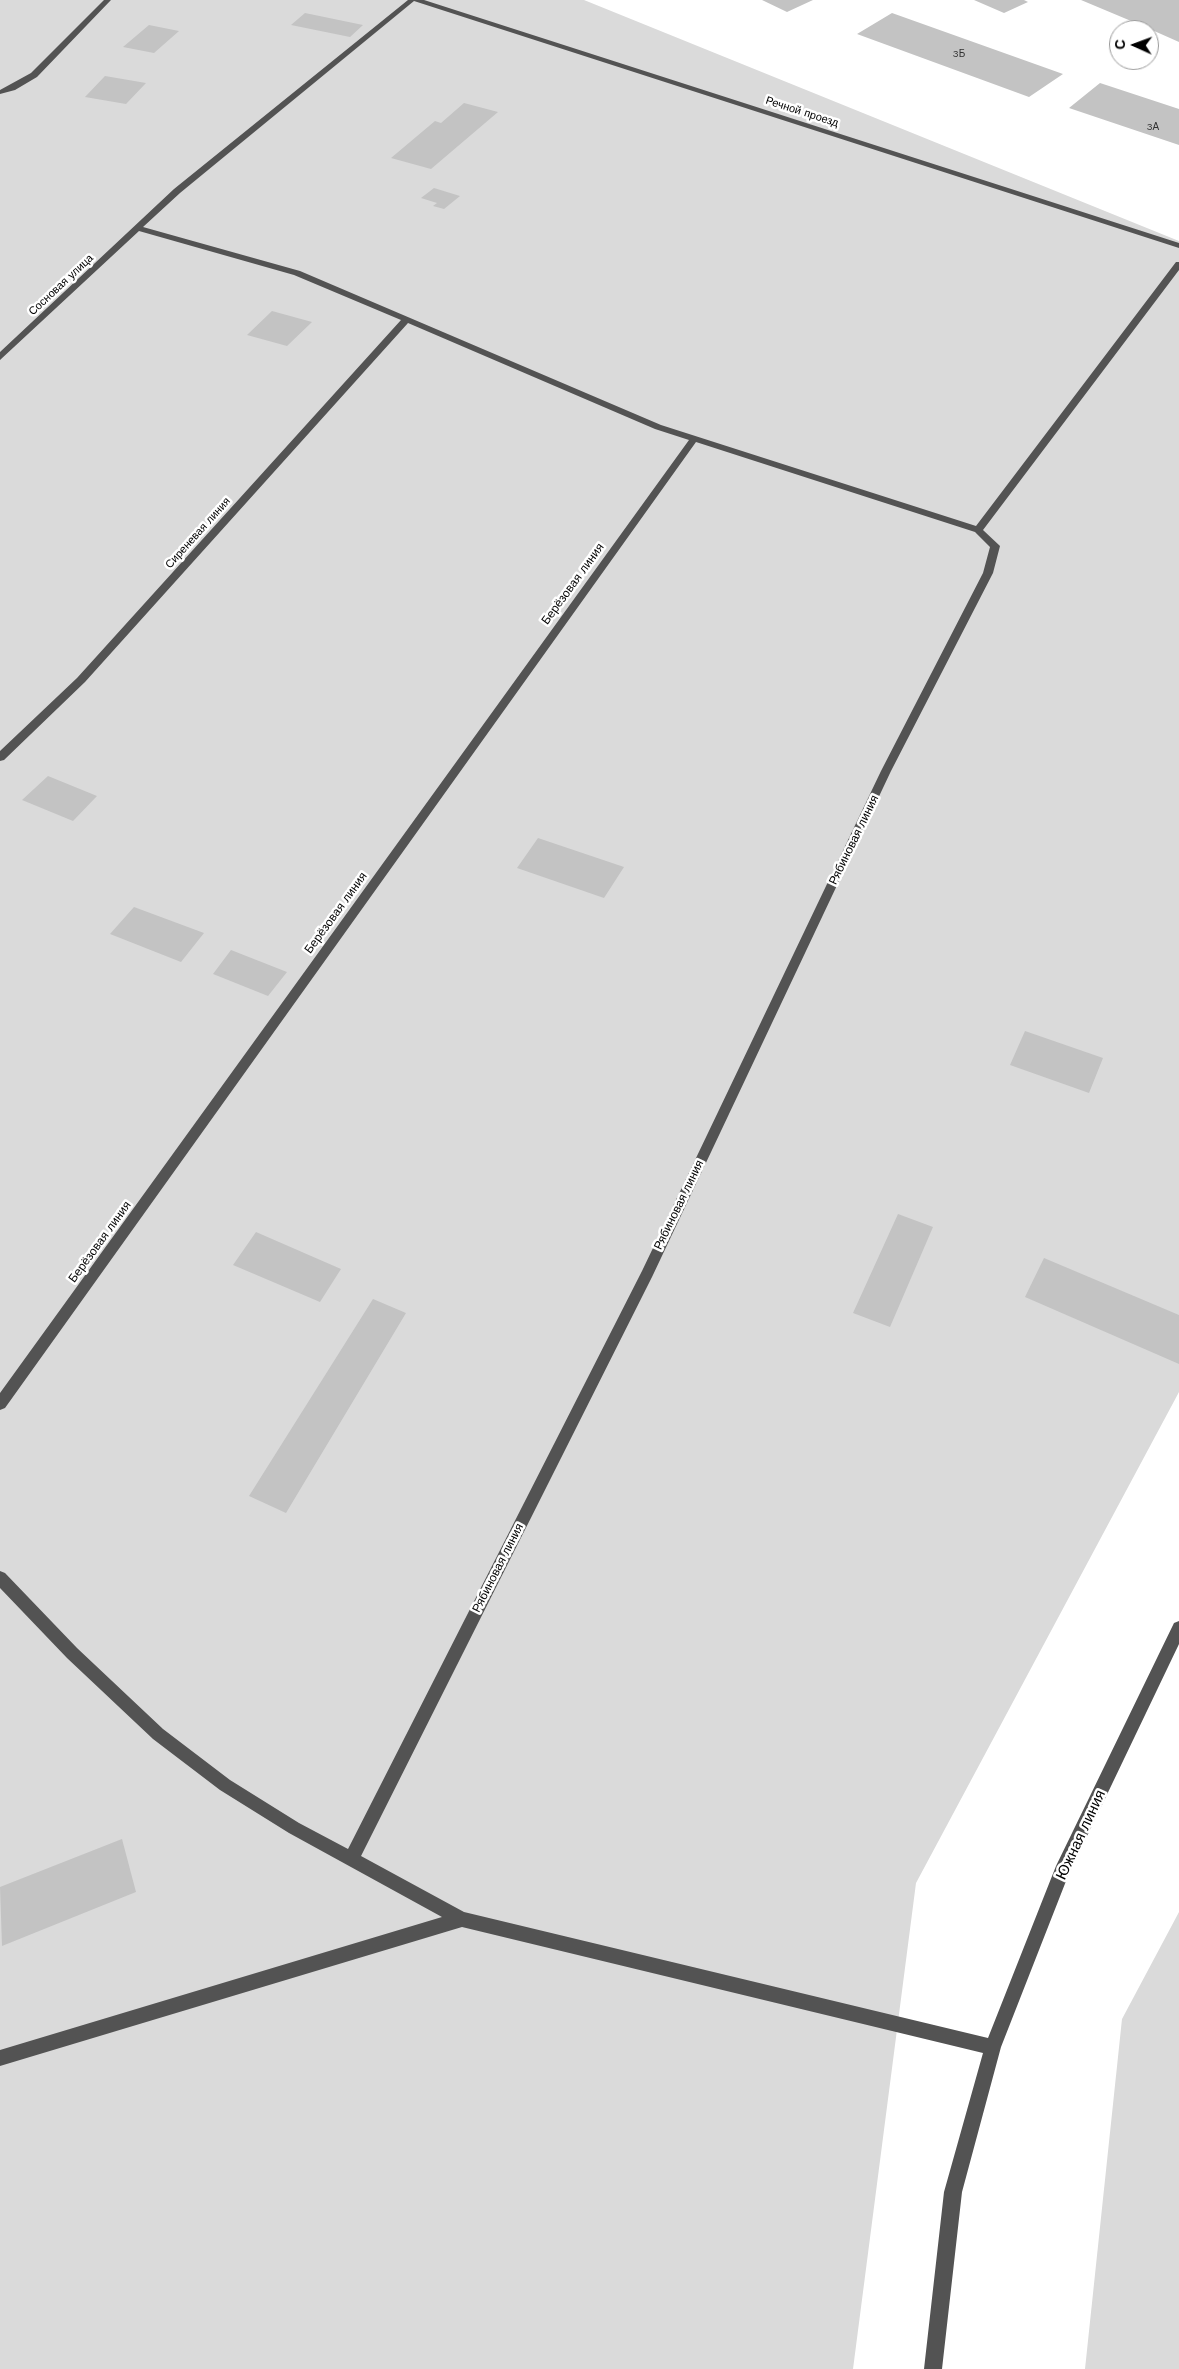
<!DOCTYPE html>
<meta charset="utf-8">
<style>
body{margin:0}
#map{position:relative;width:1179px;height:2369px;overflow:hidden;background:#fff;font-family:"Work Sans",sans-serif}
canvas{display:block}
.north{position:absolute;left:1109px;top:20px;width:50px;height:50px;box-sizing:border-box;background:#fff;border:1px solid #999;border-radius:50%;rotate:272deg;font-size:14px;font-weight:700;line-height:20px;text-align:center;color:#000}
.north::after{content:'';display:block;margin:auto;width:18px;height:22px;background:#000;clip-path:polygon(50% 0,100% 100%,50% 72%,0 100%)}
</style>
<div id="map">
<canvas width="1179" height="2369"></canvas>
<div class="north">С</div>
</div>
<script>
const ctx = document.querySelector('canvas').getContext('2d');
ctx.lineJoin = 'round';
function fillPath(path, color) { ctx.fillStyle = color; ctx.fill(path, 'evenodd'); }
const poly = rows => new Path2D(rows.map(r => 'M' + r).join(''));
function drawText(font, color, halo, rows, align = 'center') {
  ctx.font = font + ' "Work Sans",sans-serif'; ctx.lineWidth = 5; ctx.setLineDash([]); ctx.textBaseline = 'middle'; ctx.strokeStyle = halo; ctx.fillStyle = color; for (const [text, x, y, turn = 0] of rows) {
    ctx.save(); ctx.translate(x, y); ctx.rotate((+turn || 0) * Math.PI / 180); ctx.textAlign = isNaN(turn) ? turn : align; if (halo) ctx.strokeText(text, 0, 0); ctx.fillText(text, 0, 0); ctx.restore();
  }
}
const green = poly([
 [0,0,584,0,1179,241,1179,1392,916,1883,853,2369,0,2369],
 [1179,1912,1179,2369,1085,2369,1122,2019]
]);
const building = poly([
 [762,0,813,0,787,12],
 [974,0,1024,0,1028,2,1004,13],
 [1081,0,1179,0,1179,42,1143,26],
 [305,13,363,25,350,37,291,25],
 [892,13,1063,74,1029,97,857,34],
 [149,25,179,31,154,53,123,47],
 [105,76,146,83,126,104,85,97],
 [1100,83,1179,109,1179,145,1069,108],
 [464,103,498,112,431,169,391,158,435,121,441,123],
 [434,188,460,196,444,209,433,206,437,203,421,198],
 [272,311,312,322,287,346,247,335],
 [48,776,97,796,73,821,22,800],
 [538,838,624,867,604,898,517,868],
 [134,907,204,933,181,962,110,934],
 [231,950,287,972,268,996,213,974],
 [1025,1031,1103,1058,1089,1093,1010,1065],
 [898,1214,933,1227,890,1327,853,1313],
 [256,1232,341,1269,320,1302,233,1265],
 [1044,1258,1179,1315,1179,1364,1025,1297],
 [373,1299,406,1313,286,1513,249,1496],
 [122,1839,136,1892,2,1946,0,1887]
]);
const minor = poly([
 [104,0,111,0,37,77,15,90,0,94,0,90,31,73,104,0],
 [408,0,424,0,1179,243,1179,248,414,1,180,193,143,227,300,271,661,425,976,526,1176,262,1179,262,1179,270,983,530,1000,546,993,573,891,771,652,1277,361,1856,464,1912,988,2038,1056,1866,1174,1623,1179,1621,1179,1644,1068,1876,1001,2047,962,2192,942,2369,924,2369,944,2192,983,2053,462,1927,0,2066,0,2050,442,1917,289,1833,220,1790,153,1739,67,1658,0,1588,0,1571,5,1573,77,1648,163,1729,230,1780,299,1823,348,1849,642,1271,881,771,983,573,990,547,975,532,696,442,5,1408,0,1410,0,1393,689,440,655,429,408,323,85,682,4,760,0,761,0,751,77,678,401,320,294,275,139,231,0,360,0,352,174,189,408,0]
]);
const numberNames = [
 ["3Б",959,54],
 ["3А",1153,127]
];
const farStreetnames = [
 ["Речной проезд",802,112,18],
 ["Сосновая улица",61,285,-43],
 ["Сиреневая линия",198,533,-48]
];
const streetNames = [
 ["Берёзовая линия",573,584,-54],
 ["Рябиновая линия",854,840,-64],
 ["Берёзовая линия",336,913,-54],
 ["Рябиновая линия",679,1205,-64],
 ["Берёзовая линия",100,1242,-54],
 ["Рябиновая линия",498,1568,-63]
];
const nearStreetnames = [
 ["Южная линия",1081,1835,-65]
];
fillPath(green, '#dadada');
fillPath(building, '#c3c3c3');
fillPath(minor, '#535353');
drawText('10px', '#313131', null, numberNames);
drawText('11px', '#000', '#fff', farStreetnames);
drawText('12px', '#000', '#fff', streetNames);
drawText('15px', '#000', '#fff', nearStreetnames);
</script>
